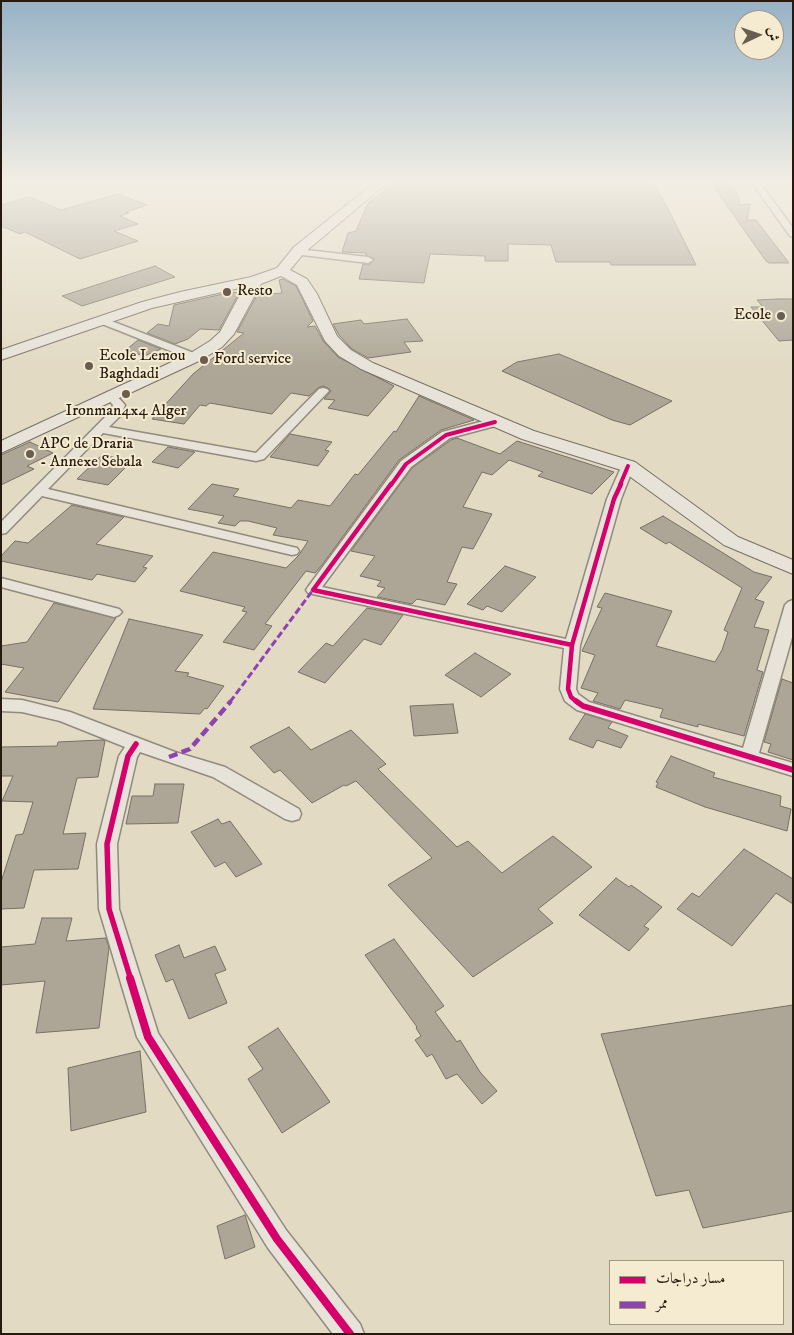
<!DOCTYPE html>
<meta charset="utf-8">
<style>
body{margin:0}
#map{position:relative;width:794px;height:1335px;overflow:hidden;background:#e2dac3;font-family:"IM FELL DW Pica",Amiri,serif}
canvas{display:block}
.frame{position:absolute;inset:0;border:2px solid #26190f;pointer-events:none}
.legend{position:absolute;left:609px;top:1260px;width:175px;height:65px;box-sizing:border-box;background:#f5ebd0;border:1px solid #a29783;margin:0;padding:6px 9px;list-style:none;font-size:15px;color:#26190f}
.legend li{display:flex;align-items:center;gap:10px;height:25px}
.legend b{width:25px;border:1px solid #a29783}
.north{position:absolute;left:734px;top:10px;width:50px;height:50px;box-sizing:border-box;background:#f5ebd0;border:1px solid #a29783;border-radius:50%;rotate:87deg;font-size:14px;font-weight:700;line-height:20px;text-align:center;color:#26190f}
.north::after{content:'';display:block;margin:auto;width:18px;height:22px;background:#685d4e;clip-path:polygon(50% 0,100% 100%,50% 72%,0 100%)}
</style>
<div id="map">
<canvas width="794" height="1335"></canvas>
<div class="frame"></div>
<ul class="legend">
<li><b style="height:6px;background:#d6006c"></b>مسار دراجات</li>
<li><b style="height:6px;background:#8e44ad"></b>ممر</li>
</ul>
<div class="north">ش</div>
</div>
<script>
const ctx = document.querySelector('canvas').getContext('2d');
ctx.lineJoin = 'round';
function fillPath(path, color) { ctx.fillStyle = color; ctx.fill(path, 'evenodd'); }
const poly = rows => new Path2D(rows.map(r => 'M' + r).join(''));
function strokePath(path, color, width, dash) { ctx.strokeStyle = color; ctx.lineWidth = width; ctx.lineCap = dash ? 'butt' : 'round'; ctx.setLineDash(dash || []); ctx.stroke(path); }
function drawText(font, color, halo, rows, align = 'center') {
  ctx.font = font + ' "IM FELL DW Pica",serif'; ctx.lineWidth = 4; ctx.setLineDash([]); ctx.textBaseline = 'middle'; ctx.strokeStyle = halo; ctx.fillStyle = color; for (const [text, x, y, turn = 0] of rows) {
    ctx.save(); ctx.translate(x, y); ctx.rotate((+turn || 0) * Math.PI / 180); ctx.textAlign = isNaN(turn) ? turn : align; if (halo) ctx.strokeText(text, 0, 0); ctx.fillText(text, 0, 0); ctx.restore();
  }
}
const building = poly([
 [394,183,653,183,667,207,696,265,611,265,610,262,556,262,551,245,508,244,508,261,485,261,485,256,430,254,424,283,359,279,363,264,369,265,375,259,366,255,366,253,342,252,348,233,356,231,368,203,394,183],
 [711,183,728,183,739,196,739,205,750,204,747,220,756,220,789,263,769,263,766,261,711,183],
 [118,194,147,205,126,212,129,213,120,216,138,224,114,231,138,241,80,259,25,232,20,234,1,226,1,205,29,197,61,210,118,194],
 [155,266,175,277,82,306,62,296,155,266],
 [283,279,296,286,313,321,307,327,315,326,324,342,338,357,394,386,368,416,328,408,335,400,324,399,331,391,328,388,323,386,318,388,309,396,291,393,272,414,210,403,206,406,200,405,184,424,152,419,193,374,244,333,237,332,257,295,282,293,279,280,283,279],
 [232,292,239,293,219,330,200,329,188,339,175,344,147,333,158,324,169,326,174,305,232,292],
 [778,299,793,299,793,340,779,341,751,307,763,307,757,300,778,299],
 [407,319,423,341,404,342,411,352,368,358,352,349,339,335,333,324,361,320,364,324,407,319],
 [138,340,161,349,144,356,126,350,138,340],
 [559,354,672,401,630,425,612,420,502,371,517,362,559,354],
 [419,396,474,420,441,430,399,460,322,565,315,573,306,571,265,624,272,626,254,650,223,642,247,612,242,611,245,607,180,591,213,552,286,568,299,555,308,541,273,535,277,528,248,521,240,521,235,526,218,523,224,516,188,509,212,484,239,489,233,496,291,508,298,500,330,506,355,474,358,475,394,431,396,432,419,396],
 [290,434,332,442,325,450,329,451,318,466,270,457,290,434],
 [457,438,500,454,517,441,614,472,592,494,538,476,543,472,509,460,492,475,482,472,463,507,492,514,473,549,462,547,447,582,457,584,445,605,417,599,412,604,377,597,385,588,377,586,381,581,360,576,375,556,351,551,412,468,451,440,457,438],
 [30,442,53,453,27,466,34,469,1,485,1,455,30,442],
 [168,447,195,452,178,468,152,462,168,447],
 [102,455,132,461,108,485,77,479,102,455],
 [72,505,124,517,96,544,153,556,143,567,147,568,135,582,97,574,92,580,1,561,1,556,15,541,28,543,72,505],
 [663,516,754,572,772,577,755,599,764,602,754,627,769,630,757,670,763,672,744,736,698,724,698,727,660,717,663,709,625,700,620,709,593,701,598,693,581,688,595,655,582,651,602,608,597,607,605,593,672,611,656,646,715,662,722,650,728,632,724,630,742,588,669,542,666,544,640,528,663,516],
 [505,566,536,577,502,612,487,606,483,610,467,604,505,566],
 [54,603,116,618,58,702,5,692,24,668,1,664,1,646,27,642,54,603],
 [367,608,403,615,381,645,364,639,325,683,298,672,326,643,333,646,367,608],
 [129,619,203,635,175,671,189,673,187,676,224,686,207,709,205,708,200,714,93,709,129,619],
 [475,653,511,674,481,697,445,675,475,653],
 [782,679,793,683,793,760,768,752,771,744,764,742,782,679],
 [453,704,458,733,414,736,410,706,453,704],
 [585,714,612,722,608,728,628,736,621,748,597,740,593,748,569,739,585,714],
 [289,727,311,750,351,730,386,764,378,769,457,847,468,841,502,873,553,836,592,867,538,909,553,923,473,977,388,885,432,858,356,781,346,786,344,785,312,803,280,770,274,773,250,747,289,727],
 [102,740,105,741,98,777,77,778,63,834,86,833,78,869,34,870,24,908,1,909,1,882,16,835,23,834,33,802,2,801,13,776,1,776,1,747,57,746,58,742,102,740],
 [671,756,715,773,713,777,781,796,780,806,791,809,787,831,705,807,656,787,658,783,656,782,671,756],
 [155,784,184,784,178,823,126,824,132,796,153,796,155,784],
 [218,819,222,824,230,821,262,864,236,877,225,862,215,867,191,832,218,819],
 [744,849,793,879,793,904,776,893,732,946,677,909,692,893,699,897,744,849],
 [616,878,629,887,631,885,662,907,644,926,649,929,629,951,579,915,616,878],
 [42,918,72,918,66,941,106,938,109,948,99,1028,36,1033,45,981,1,985,1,947,35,944,42,918],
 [394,939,444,1006,435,1012,457,1042,460,1040,480,1072,497,1091,482,1104,457,1074,446,1079,432,1054,427,1057,415,1040,421,1036,416,1028,417,1027,365,955,394,939],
 [179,945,184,958,215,946,226,970,215,974,227,1003,189,1019,173,979,166,982,155,955,179,945],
 [793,1005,793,1211,703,1228,689,1190,656,1196,601,1034,793,1005],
 [278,1028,330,1102,282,1133,248,1079,263,1069,248,1047,278,1028],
 [140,1051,146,1112,71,1131,68,1068,140,1051],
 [245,1215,255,1247,225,1259,217,1226,245,1215]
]);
const street = poly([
 [752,183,760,183,793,228,793,237,790,236,752,183],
 [297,249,368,257,373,260,368,263,294,254,292,252,297,249],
 [101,317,199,355,200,357,195,360,191,359,97,322,96,320,101,317],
 [323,388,327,389,329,391,327,393,264,459,256,461,103,433,48,489,297,548,299,551,297,554,292,555,42,496,6,533,1,534,1,522,111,411,113,405,106,397,108,395,116,395,125,405,121,415,109,427,256,453,319,389,323,388],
 [495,418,501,422,499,425,450,438,411,467,322,587,566,639,607,499,623,463,633,463,634,466,621,499,580,645,576,689,578,694,589,702,743,748,785,605,788,602,793,600,793,634,759,753,793,763,793,776,577,710,565,701,560,689,564,648,308,593,306,590,308,587,401,461,442,432,495,418],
 [1,578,119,609,122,612,119,615,114,617,1,587,1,578],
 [1,699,22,700,70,712,175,752,225,767,299,809,301,814,299,819,292,821,285,819,213,777,140,752,137,757,117,844,119,909,158,1033,286,1230,360,1324,364,1334,333,1334,268,1248,137,1037,99,909,97,844,119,756,125,747,60,721,22,712,1,711,1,699]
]);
const secondary = poly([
 [374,183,387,183,304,253,290,270,307,279,317,294,337,336,351,350,373,363,534,431,635,462,738,537,793,560,793,574,724,545,621,470,522,439,361,369,339,356,325,341,297,285,281,276,261,284,234,334,222,347,201,360,1,453,1,441,189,354,210,341,220,332,244,287,152,308,1,360,1,350,142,302,180,292,251,277,277,268,294,247,374,183]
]);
const quietFar1 = poly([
 [230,702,313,590]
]);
const quiet = poly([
 [169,757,190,749,231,701]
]);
const cyclewayFar3 = poly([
 [391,485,406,464,446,435,495,422],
 [620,485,628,466]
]);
const cyclewayFar2 = poly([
 [391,484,313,590,572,645,614,499,621,484],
 [572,645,568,689,571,697,577,702]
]);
const cyclewayFar1 = poly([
 [576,701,583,706,793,770],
 [131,980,109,909,107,844,128,756,136,744]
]);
const cycleway = poly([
 [130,978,148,1037,277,1239,350,1334]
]);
const markers = [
 [227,292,5,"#685d4e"],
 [781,316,5,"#685d4e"],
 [204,360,5,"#685d4e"],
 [89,366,5,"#685d4e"],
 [126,394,5,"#685d4e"],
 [30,454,5,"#685d4e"]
];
const farPoinames = [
 ["Resto",237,292],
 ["Ecole",771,316,"right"],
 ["Ecole Lemou",99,357],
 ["Baghdadi",99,375],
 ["Ford service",214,360],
 ["Ironman4x4 Alger",126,412,"center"],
 ["APC de Draria",40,445],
 ["- Annexe Sebala",40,463]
];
fillPath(building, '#ada697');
strokePath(building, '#777064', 1);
strokePath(street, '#918a7d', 3);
strokePath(secondary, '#777064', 2);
fillPath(street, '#e8e3d8');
fillPath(secondary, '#e8e3d8');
strokePath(quietFar1, '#8e44ad', 3, [7, 3]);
strokePath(quiet, '#8e44ad', 4.5, [9, 4.5]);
strokePath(cyclewayFar3, '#d6006c', 4);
strokePath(cyclewayFar2, '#d6006c', 4.5);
strokePath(cyclewayFar1, '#d6006c', 5.5);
strokePath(cycleway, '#d6006c', 8);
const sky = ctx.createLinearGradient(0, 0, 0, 370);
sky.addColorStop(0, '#96b2c6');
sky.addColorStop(0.49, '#f2eee4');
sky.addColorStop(1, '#f2eee400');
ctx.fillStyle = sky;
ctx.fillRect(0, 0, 794, 370);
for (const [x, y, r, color] of markers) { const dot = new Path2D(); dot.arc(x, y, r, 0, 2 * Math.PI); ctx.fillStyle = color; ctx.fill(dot); strokePath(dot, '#f5ebd0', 2); }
drawText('16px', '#26190f', '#f5ebd0', farPoinames, 'left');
</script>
